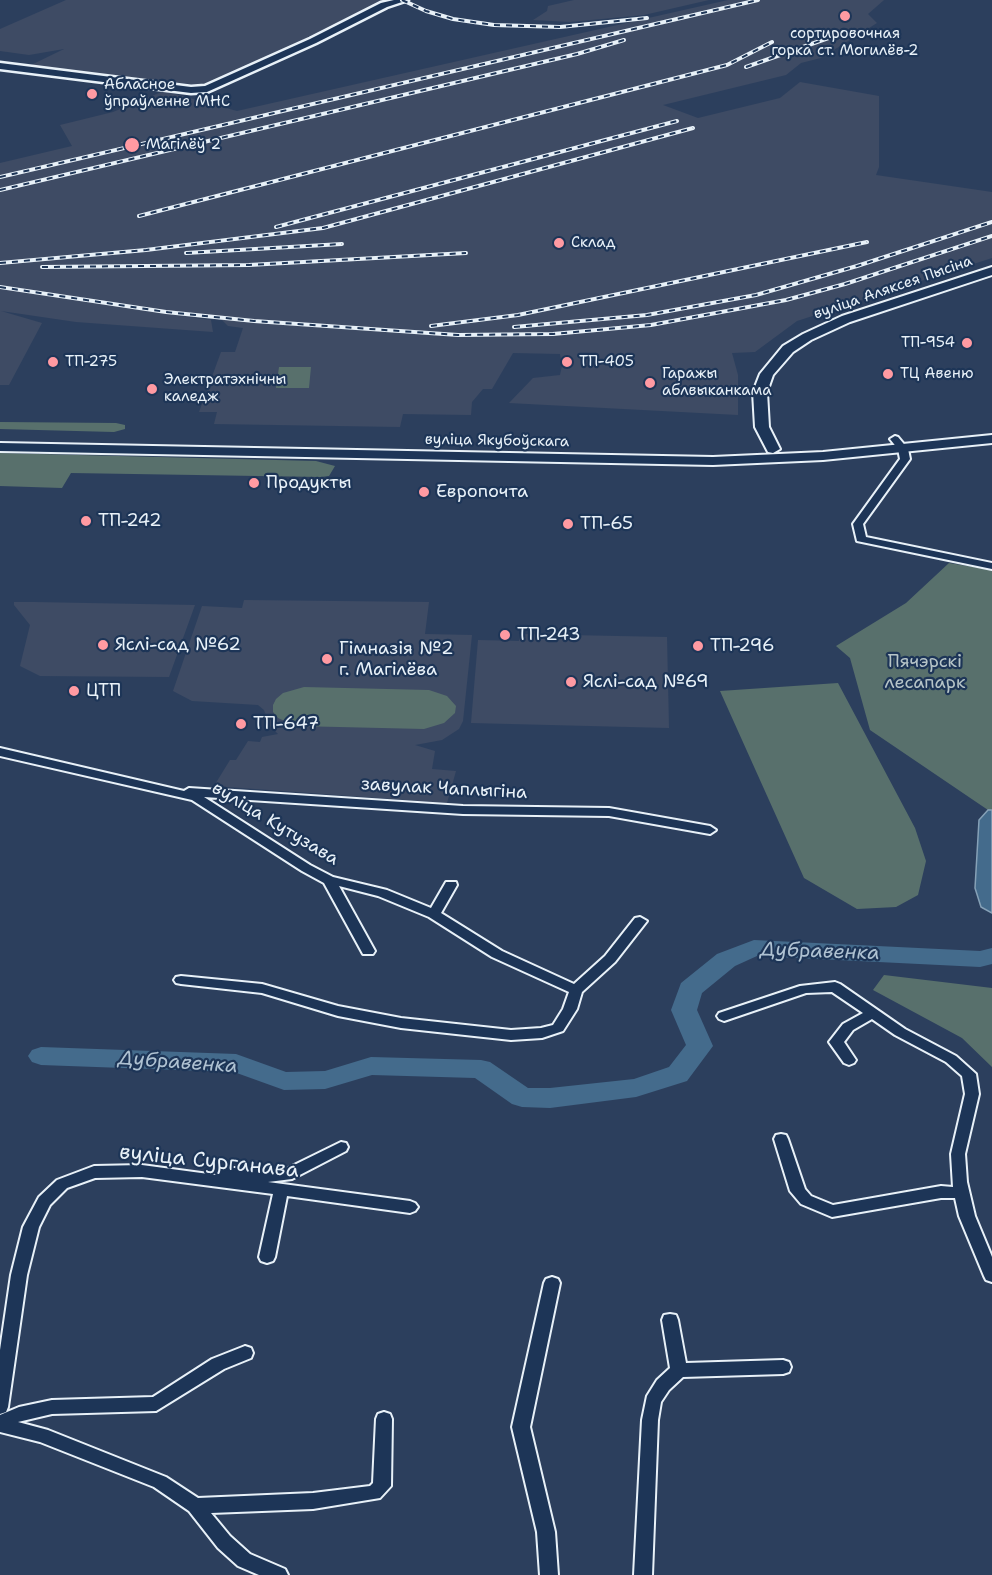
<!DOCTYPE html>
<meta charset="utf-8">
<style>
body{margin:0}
canvas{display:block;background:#2c3f5d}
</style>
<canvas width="992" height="1575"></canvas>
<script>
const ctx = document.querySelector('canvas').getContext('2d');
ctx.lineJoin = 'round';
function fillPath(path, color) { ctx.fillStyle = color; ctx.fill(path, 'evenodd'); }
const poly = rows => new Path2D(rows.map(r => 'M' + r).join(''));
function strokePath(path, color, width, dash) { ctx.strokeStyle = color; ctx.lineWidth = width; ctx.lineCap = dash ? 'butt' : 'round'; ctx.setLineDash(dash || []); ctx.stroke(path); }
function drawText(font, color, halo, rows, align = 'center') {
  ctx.font = font + ' "Shantell Sans",sans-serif'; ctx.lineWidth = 4.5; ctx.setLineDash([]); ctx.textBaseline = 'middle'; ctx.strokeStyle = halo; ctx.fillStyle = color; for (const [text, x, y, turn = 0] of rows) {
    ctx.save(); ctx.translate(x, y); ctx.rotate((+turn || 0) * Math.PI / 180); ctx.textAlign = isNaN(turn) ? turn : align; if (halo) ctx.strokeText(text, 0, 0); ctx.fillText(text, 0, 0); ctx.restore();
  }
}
const built = poly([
 [66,0,386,0,207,86,29,66,64,49,29,55,0,51,0,29],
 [574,0,709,0,644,15,570,22,533,20,547,11,548,6],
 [728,0,884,0,868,14,877,23,821,58,801,63,786,75,663,105,698,118,780,98,800,82,879,96,879,167,876,175,992,192,992,258,797,321,755,352,732,353,738,375,738,415,509,403,533,378,560,375,562,366,560,354,513,353,492,389,483,389,472,402,471,415,403,414,400,427,214,424,217,412,199,412,221,352,235,352,243,328,228,326,222,320,179,316,211,320,213,332,76,322,1,311,42,323,9,385,0,385,0,163,72,146,60,125,113,112,164,91,237,111],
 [244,600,429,602,425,634,472,635,463,721,459,729,442,740,415,745,435,751,432,769,456,771,447,803,214,786,230,760,236,760,248,741,260,742,262,737,278,734,270,726,264,710,258,705,192,701,173,691,202,606,242,608],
 [14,602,33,602,195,605,169,677,40,676,20,666,30,625,14,605],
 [519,634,667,637,669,728,471,723,478,640,519,641]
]);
const green = poly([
 [279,367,311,367,309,388,276,388],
 [0,422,116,423,125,425,125,429,114,432,0,429],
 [0,453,316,461,335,466,329,476,321,477,71,473,62,488,0,486],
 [949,563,992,570,992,810,988,810,870,730,850,658,836,646,906,603],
 [838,683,915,828,926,861,918,895,896,907,857,909,804,878,720,691],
 [304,687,429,690,447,696,456,706,455,713,444,723,424,729,296,726,278,718,273,712,273,705,276,699,283,693],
 [884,975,992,988,992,1067,962,1038,873,990]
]);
const water = poly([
 [988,810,992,810,992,913,981,907,975,888,979,820,988,810]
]);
const river = poly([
 [754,940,980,951,992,948,992,964,980,967,757,956,735,966,702,993,697,1010,713,1046,687,1081,636,1097,550,1108,522,1107,512,1104,475,1078,372,1075,325,1089,284,1090,234,1072,41,1065,32,1062,28,1056,32,1050,41,1047,236,1054,286,1072,325,1071,371,1057,481,1060,490,1062,528,1088,550,1088,634,1079,669,1067,686,1045,671,1010,681,983,717,954,754,940]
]);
const minor = poly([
 [895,436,898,437,908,449,910,459,863,524,866,537,992,563,992,569,857,541,853,524,900,459,898,449,890,439,895,436],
 [0,748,184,791,189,788,463,806,609,808,710,826,716,830,710,834,609,816,463,814,204,797,310,865,333,877,387,890,431,908,446,882,456,882,457,885,441,913,502,951,574,984,605,956,635,918,640,917,647,921,615,962,582,992,577,1009,563,1031,542,1038,511,1040,401,1028,338,1016,262,993,181,984,176,983,174,980,176,977,181,976,262,984,338,1006,401,1018,511,1030,541,1028,553,1025,563,1009,569,992,492,957,429,917,378,896,339,886,375,951,373,954,363,954,324,883,302,871,192,800,0,756,0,748],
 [835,982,840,984,905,1029,956,1056,976,1074,979,1094,965,1154,967,1182,975,1216,992,1257,992,1282,986,1280,984,1276,959,1216,955,1198,941,1198,832,1217,801,1204,790,1191,774,1139,776,1135,781,1134,786,1135,788,1139,805,1189,811,1196,833,1205,941,1186,953,1187,951,1154,965,1094,962,1076,946,1062,895,1035,872,1019,853,1030,844,1042,856,1060,854,1063,849,1065,844,1063,829,1042,843,1024,863,1013,832,992,806,993,724,1021,719,1019,717,1016,719,1013,800,986,835,982],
 [341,1142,346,1143,348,1147,346,1151,292,1179,268,1182,410,1201,415,1203,418,1207,415,1211,410,1213,287,1196,275,1257,273,1261,267,1263,261,1261,259,1257,273,1194,142,1177,95,1178,67,1188,50,1205,39,1227,27,1275,8,1407,6,1412,0,1414,0,1350,11,1275,23,1227,39,1197,57,1180,94,1166,142,1165,216,1175,214,1173,217,1169,222,1167,271,1171,284,1170,341,1142],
 [552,1277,558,1279,560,1283,530,1427,555,1532,558,1575,540,1575,537,1532,512,1427,544,1283,546,1279,552,1277],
 [670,1314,676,1315,678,1320,686,1363,783,1360,789,1362,791,1367,789,1372,783,1374,683,1377,669,1390,661,1402,658,1420,652,1575,634,1575,642,1420,647,1396,657,1380,670,1368,662,1320,664,1315,670,1314],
 [245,1346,251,1348,253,1353,251,1358,224,1369,156,1411,52,1414,18,1422,48,1430,166,1477,198,1498,313,1493,370,1486,373,1483,376,1419,378,1414,384,1412,390,1414,392,1419,391,1486,380,1498,313,1509,211,1513,230,1536,250,1554,285,1569,288,1575,259,1575,238,1566,218,1548,189,1511,154,1487,40,1442,0,1432,0,1415,19,1407,52,1400,153,1397,212,1359,245,1346]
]);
const secondary = poly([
 [394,0,408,0,387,7,316,43,207,92,191,93,0,69,0,63,191,87,205,86,310,39,381,3,394,0]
]);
const primary = poly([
 [992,267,992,275,850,322,811,340,793,352,773,375,767,392,769,427,780,449,773,453,768,452,755,427,753,392,760,374,783,346,803,334,842,316,992,267],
 [992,435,992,443,823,460,713,465,0,451,0,443,713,457,823,452,992,435]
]);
const rail = poly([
 [402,0,426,11,453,19,494,25,560,27,647,18],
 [746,67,837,35],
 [0,177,758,0],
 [0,190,577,54,624,40],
 [139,216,727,65,772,42],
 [276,227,677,121],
 [186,253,342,244],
 [0,263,146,250,323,228,693,128],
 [42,267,249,265,466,253],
 [0,287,166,312,254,321,458,335,553,334,651,325,786,300,845,284,992,236],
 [431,326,518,315,867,242],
 [514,327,647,315,756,295,857,266,992,222]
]);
const markers = [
 [845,16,6,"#ff9aa2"],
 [92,94,6,"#ff9aa2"],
 [132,145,8,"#ff9aa2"],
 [559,243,6,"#ff9aa2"],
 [967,343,6,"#ff9aa2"],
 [53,362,6,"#ff9aa2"],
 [567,362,6,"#ff9aa2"],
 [888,374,6,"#ff9aa2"],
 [650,383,6,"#ff9aa2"],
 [152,389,6,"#ff9aa2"],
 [254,483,6,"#ff9aa2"],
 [424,492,6,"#ff9aa2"],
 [86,521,6,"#ff9aa2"],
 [568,524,6,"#ff9aa2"],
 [505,635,6,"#ff9aa2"],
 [103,645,6,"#ff9aa2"],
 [698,646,6,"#ff9aa2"],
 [327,659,6,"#ff9aa2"],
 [571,682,6,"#ff9aa2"],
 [74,691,6,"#ff9aa2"],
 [241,724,6,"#ff9aa2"]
];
const farPoinames = [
 ["сортировочная",845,34,"center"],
 ["горка ст. Могилёв-2",845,51,"center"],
 ["Абласное",104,85],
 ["ўпраўленне МНС",104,102],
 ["Магілёў 2",146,145],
 ["Склад",571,243],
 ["ТП-954",955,343,"right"],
 ["ТП-275",65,362],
 ["ТП-405",579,362],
 ["Гаражы",662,374],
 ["аблвыканкама",662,391],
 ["ТЦ Авеню",900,374],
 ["Электратэхнічны",164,380],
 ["каледж",164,397]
];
const farStreetnames = [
 ["вуліца Аляксея Пысіна",893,288,-19],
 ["вуліца Якубоўскага",497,441,1]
];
const poiNames = [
 ["Продукты",266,483],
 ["Европочта",436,492],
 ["ТП-242",98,521],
 ["ТП-65",580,524],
 ["ТП-243",517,635],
 ["Яслі-сад №62",115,645],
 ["ТП-296",710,646],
 ["Гімназія №2",339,649],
 ["г. Магілёва",339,670],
 ["Яслі-сад №69",583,682],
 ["ЦТП",86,691],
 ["ТП-647",253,724]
];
const parkNames = [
 ["Пячэрскі",925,662],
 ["лесапарк",925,683]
];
const streetNames = [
 ["завулак Чаплыгіна",444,789,3],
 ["вуліца Кутузава",275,824,31]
];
const waterNames = [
 ["Дубравенка",820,952,2],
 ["Дубравенка",178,1063,4]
];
const nearStreetnames = [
 ["вуліца Сурганава",209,1162,6]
];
fillPath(built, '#3e4b64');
fillPath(green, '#58706c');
fillPath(water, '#446b8c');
strokePath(water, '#86a1b7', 1.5);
fillPath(river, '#446b8c');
strokePath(minor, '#e8f1f8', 4);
strokePath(secondary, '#e8f1f8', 5);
strokePath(primary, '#e8f1f8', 4);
fillPath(minor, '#1d3557');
fillPath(secondary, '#1d3557');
fillPath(primary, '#1d3557');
strokePath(rail, '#e8f1f8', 4);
strokePath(rail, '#1d3557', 2, [6]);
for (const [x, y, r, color] of markers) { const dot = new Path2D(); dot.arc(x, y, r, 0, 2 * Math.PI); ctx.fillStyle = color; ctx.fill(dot); strokePath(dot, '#1d3557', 2); }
drawText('15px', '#e8f1f8', '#1d3557', farPoinames, 'left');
drawText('15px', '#e8f1f8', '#1d3557', farStreetnames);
drawText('18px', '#e8f1f8', '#1d3557', poiNames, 'left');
drawText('18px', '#b6c4c7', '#1d3557', parkNames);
drawText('18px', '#e8f1f8', '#1d3557', streetNames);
drawText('italic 20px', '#afc2d2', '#1d3557', waterNames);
drawText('21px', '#e8f1f8', '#1d3557', nearStreetnames);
</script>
